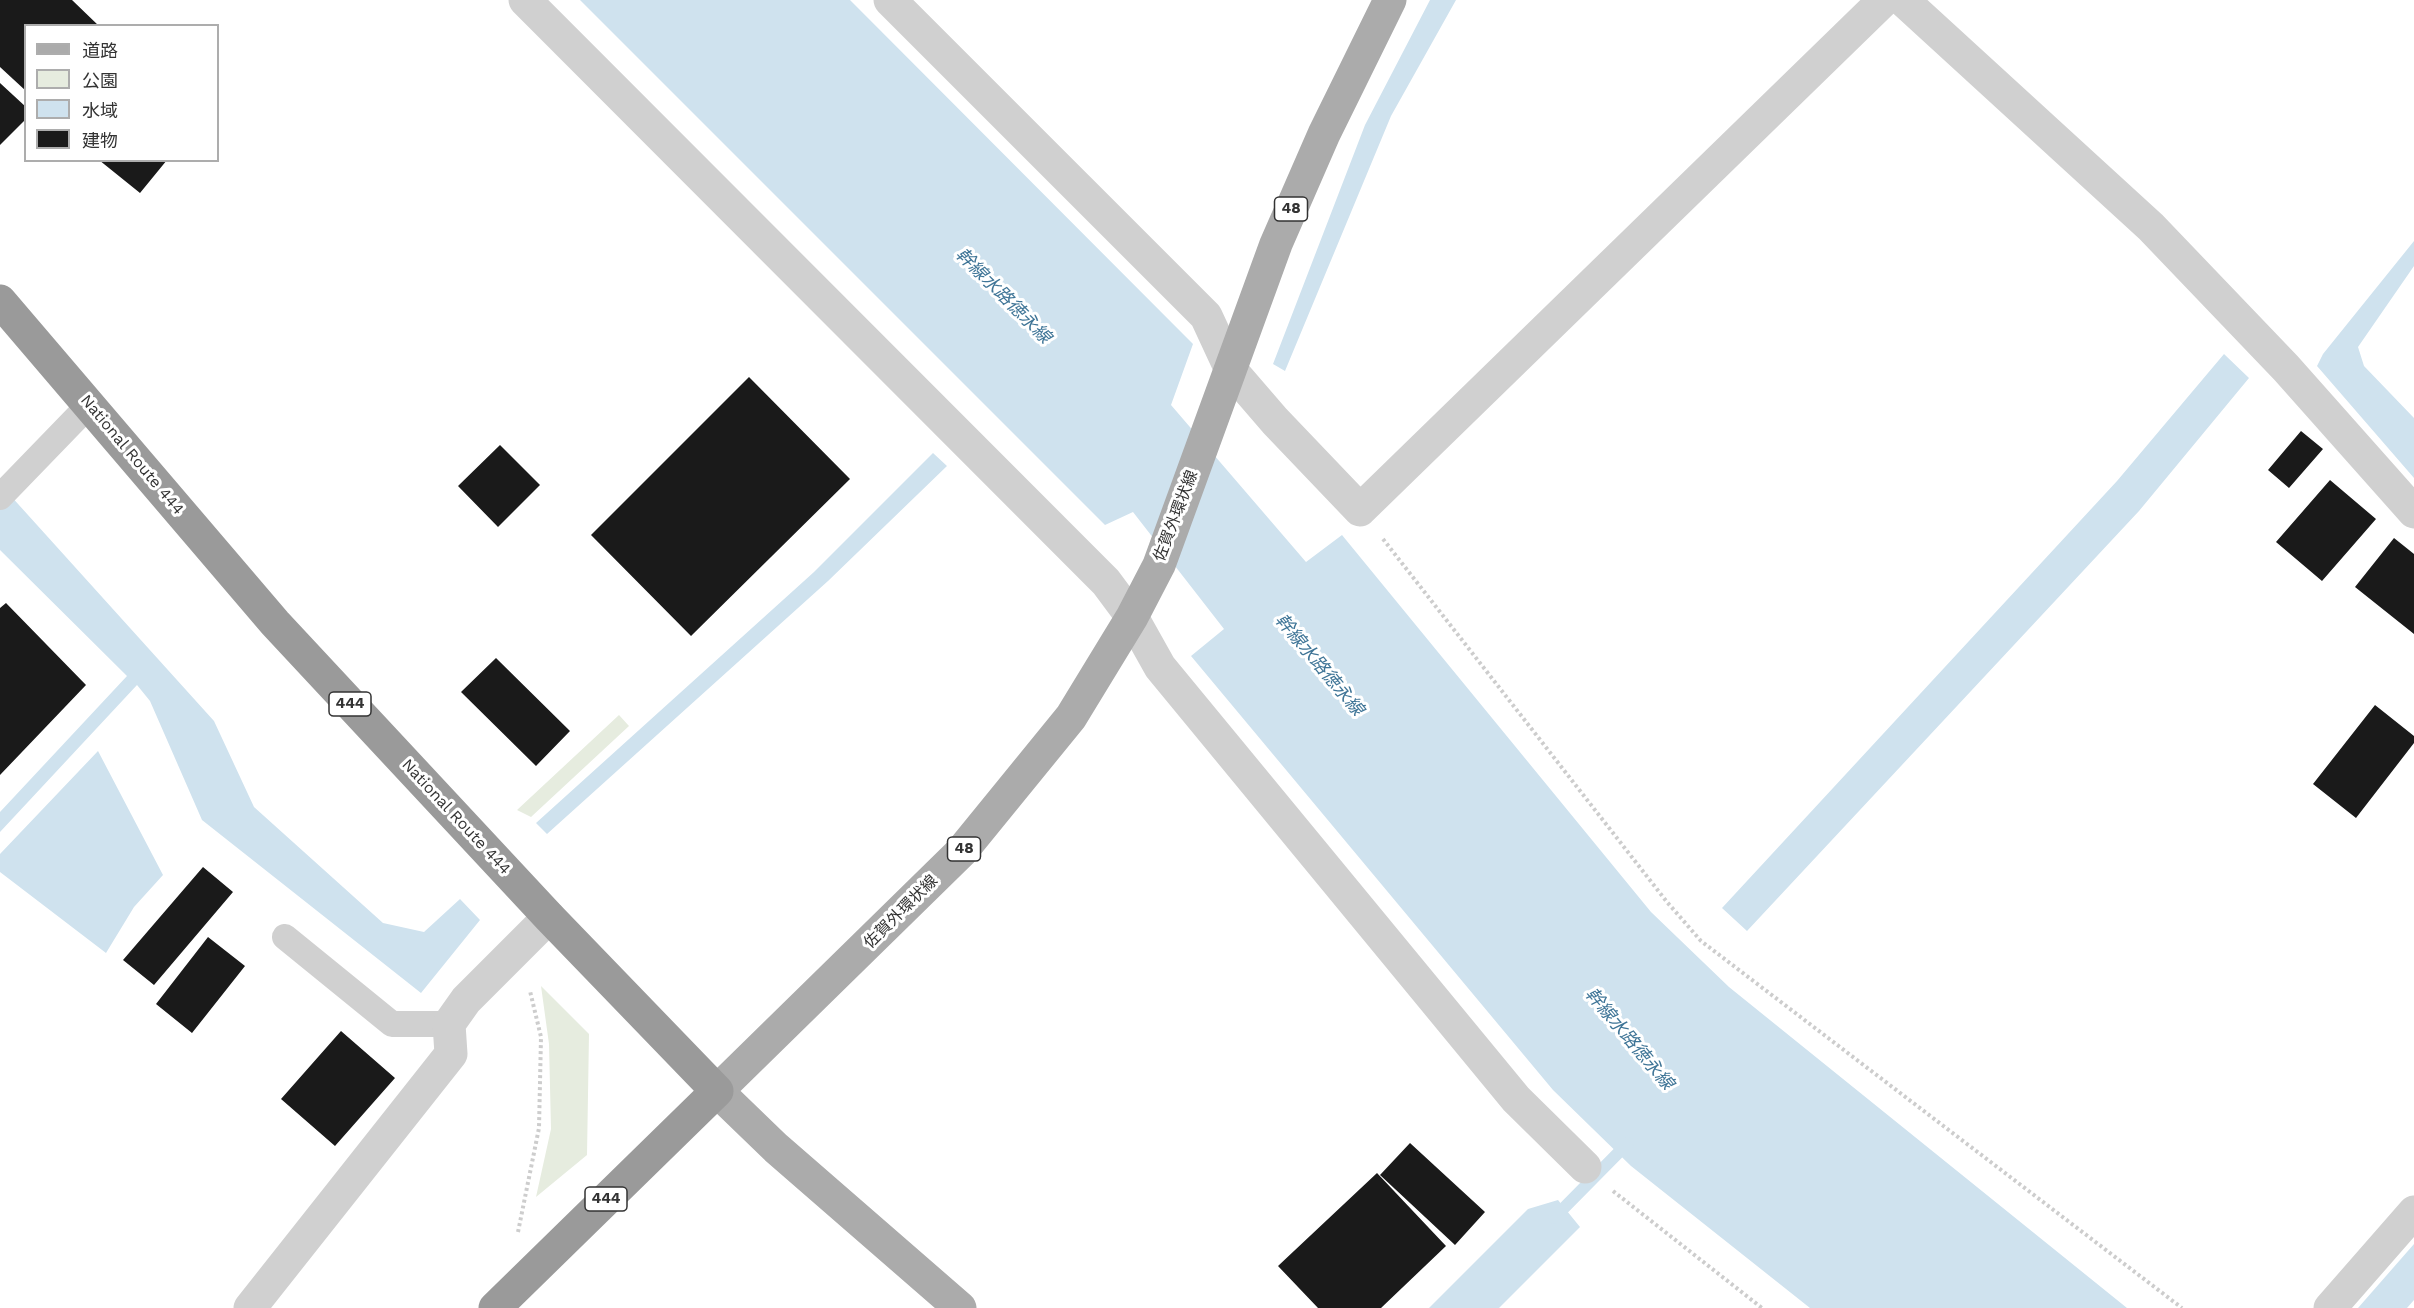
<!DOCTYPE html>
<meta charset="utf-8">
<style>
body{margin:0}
#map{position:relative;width:2414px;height:1308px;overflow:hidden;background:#fff;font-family:"Work Sans","Noto Sans JP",sans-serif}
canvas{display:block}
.legend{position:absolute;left:24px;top:24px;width:195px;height:138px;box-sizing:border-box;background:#fff;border:2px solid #adadad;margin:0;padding:8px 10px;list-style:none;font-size:18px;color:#333}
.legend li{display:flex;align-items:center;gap:12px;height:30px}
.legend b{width:30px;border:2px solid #adadad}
</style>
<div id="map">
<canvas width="2414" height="1308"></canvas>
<ul class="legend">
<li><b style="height:8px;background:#ababab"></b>道路</li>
<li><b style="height:16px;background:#e6ecdf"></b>公園</li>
<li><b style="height:16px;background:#cfe2ee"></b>水域</li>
<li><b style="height:16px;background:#1a1a1a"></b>建物</li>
</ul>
</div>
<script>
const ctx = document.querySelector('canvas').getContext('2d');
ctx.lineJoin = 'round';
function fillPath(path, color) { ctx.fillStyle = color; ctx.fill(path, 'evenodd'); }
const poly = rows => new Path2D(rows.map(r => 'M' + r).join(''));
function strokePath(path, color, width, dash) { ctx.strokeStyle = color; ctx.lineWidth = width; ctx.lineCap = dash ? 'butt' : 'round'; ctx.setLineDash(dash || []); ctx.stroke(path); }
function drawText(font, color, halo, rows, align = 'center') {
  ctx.font = font + ' "Work Sans","Noto Sans JP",sans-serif'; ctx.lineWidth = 6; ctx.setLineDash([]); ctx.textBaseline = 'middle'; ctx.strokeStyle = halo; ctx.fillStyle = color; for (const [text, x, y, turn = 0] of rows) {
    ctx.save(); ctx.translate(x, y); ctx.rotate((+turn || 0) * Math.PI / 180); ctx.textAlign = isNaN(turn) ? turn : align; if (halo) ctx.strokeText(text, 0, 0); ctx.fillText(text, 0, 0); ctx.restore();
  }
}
const green = poly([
 [619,715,629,726,531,817,517,810],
 [541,986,589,1034,587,1155,536,1197,551,1129,549,1044]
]);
const water = poly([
 [580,0,850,0,1193,344,1171,405,1306,562,1342,535,1651,912,1729,987,2127,1308,1810,1308,1631,1166,1553,1090,1191,656,1224,629,1133,512,1105,525],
 [1430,0,1456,0,1391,116,1285,371,1273,364,1365,125],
 [2414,241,2414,266,2358,347,2364,366,2414,418,2414,478,2317,366,2323,354],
 [2224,354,2249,378,2139,511,1747,931,1722,908,2117,481],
 [933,453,947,466,828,581,547,834,536,823,814,572],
 [0,484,214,721,254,807,383,923,424,932,460,899,480,920,421,993,202,820,150,701,137,685,0,832,0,812,127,676,0,550],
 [98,751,163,875,134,907,106,953,0,872,0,854],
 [1558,1200,1580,1227,1499,1308,1429,1308,1528,1209],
 [2414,1244,2414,1300,2407,1308,2358,1308]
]);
const stream = poly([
 [1554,1218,1628,1143]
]);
const building = poly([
 [0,0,72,0,99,26,26,26,26,91,0,67],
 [0,83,26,107,26,119,0,145],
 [99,160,167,160,140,193],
 [749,377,850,479,691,636,591,535],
 [2301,431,2323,449,2289,488,2268,470],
 [500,445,540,485,498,527,458,486],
 [2330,480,2376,519,2322,581,2276,542],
 [2394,538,2414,554,2414,634,2355,587],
 [6,603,86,685,0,775,0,608],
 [496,658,570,731,536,766,461,692],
 [2375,705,2414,736,2414,743,2356,818,2313,784],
 [203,867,233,892,154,985,123,960],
 [208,937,245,966,192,1033,156,1004],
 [341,1031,395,1078,335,1146,281,1099],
 [1410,1143,1485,1212,1455,1245,1380,1175],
 [1377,1173,1446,1246,1381,1308,1318,1308,1278,1266]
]);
const path = poly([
 [1383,539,1667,902,1701,941,2182,1308],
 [1613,1191,1762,1308],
 [518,1232,539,1128,541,1037,530,991]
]);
const lane = poly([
 [0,497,89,405],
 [285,937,392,1024,449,1024]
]);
const street = poly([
 [525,0,1106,582,1132,617,1160,667,1516,1099,1585,1167],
 [890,0,1206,316,1231,370,1275,421,1360,510,1884,0],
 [1903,0,2151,227,2286,368,2414,512],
 [250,1308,451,1054,449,1024,466,1000,549,917],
 [2330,1308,2414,1212]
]);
const primary = poly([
 [960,1308,776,1148,717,1091,961,852,1071,717,1132,617,1159,565,1276,244,1324,134,1390,0]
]);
const highway = poly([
 [0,301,275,623,549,917,717,1091,495,1308]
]);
const shields = [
 [1291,209,33],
 [350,704,42],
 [964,849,33],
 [606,1199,42]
];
const shieldNames = [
 ["48",1291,209],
 ["444",350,704],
 ["48",964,849],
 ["444",606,1199]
];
const streetNames = [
 ["National Route 444",132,455,50],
 ["佐賀外環状線",1176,516,-69],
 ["National Route 444",456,817,47],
 ["佐賀外環状線",901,912,-45]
];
const waterNames = [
 ["幹線水路徳永線",1003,296,45],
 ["幹線水路徳永線",1319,665,50],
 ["幹線水路徳永線",1629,1039,50]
];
fillPath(green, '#e6ecdf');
fillPath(water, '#cfe2ee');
strokePath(stream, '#cfe2ee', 12);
fillPath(building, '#1a1a1a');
strokePath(path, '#cdcdcd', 4, [3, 3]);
strokePath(lane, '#d0d0d0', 26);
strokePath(street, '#d0d0d0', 33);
strokePath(primary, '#ababab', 33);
strokePath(highway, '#9a9a9a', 33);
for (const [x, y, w] of shields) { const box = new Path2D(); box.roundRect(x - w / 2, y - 12, w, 24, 4.5); ctx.fillStyle = '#fff'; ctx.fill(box); strokePath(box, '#333', 1.5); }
drawText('bold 15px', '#333', null, shieldNames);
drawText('16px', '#333', '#fff', streetNames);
drawText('italic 18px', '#3f7597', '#fff', waterNames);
</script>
